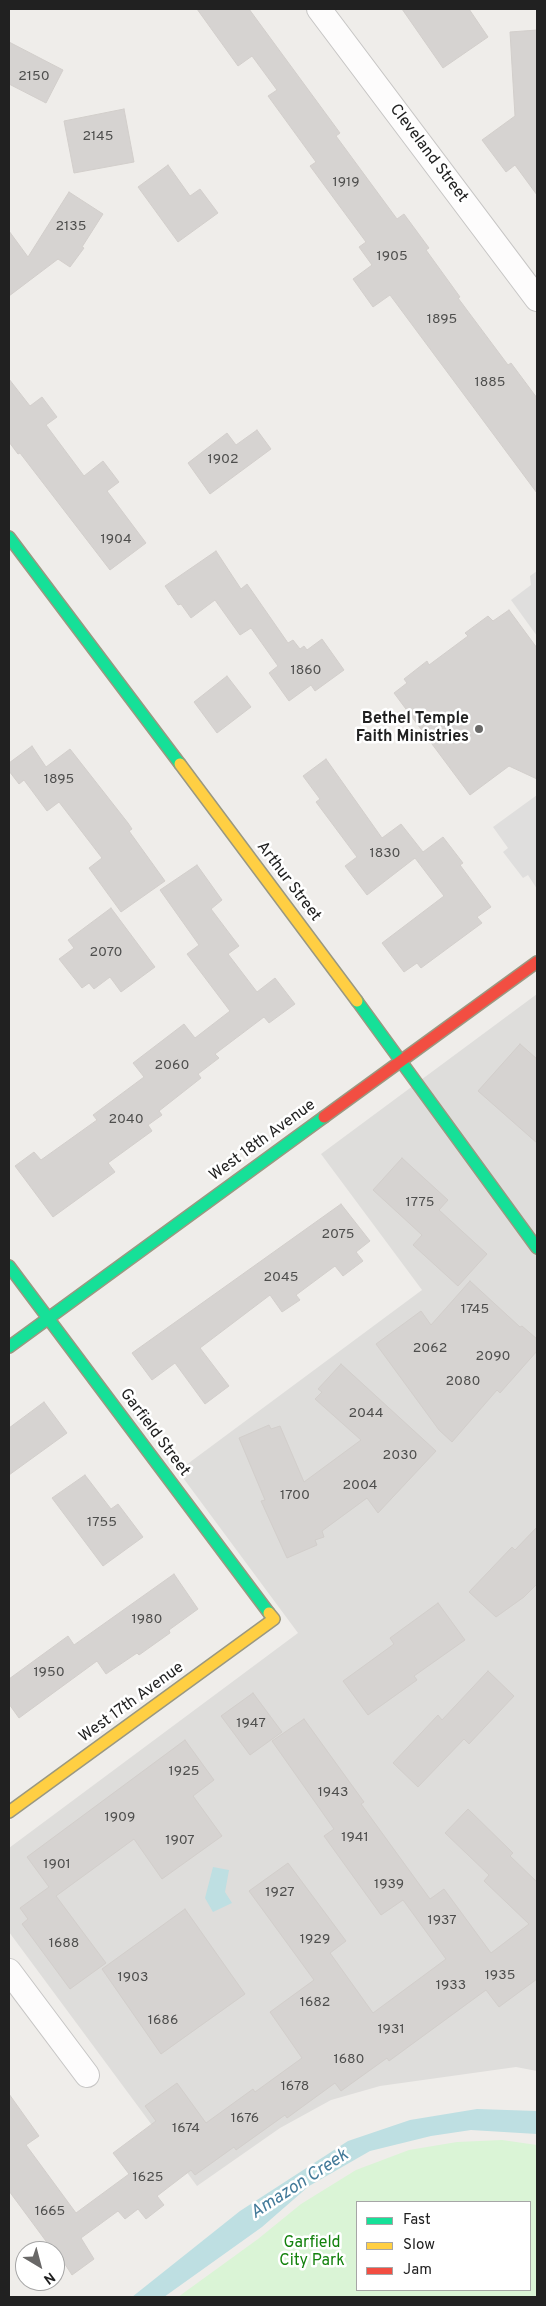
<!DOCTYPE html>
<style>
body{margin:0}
#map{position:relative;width:546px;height:2306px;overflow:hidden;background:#efedea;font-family:Overpass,sans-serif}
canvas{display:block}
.frame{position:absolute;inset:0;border:10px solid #212121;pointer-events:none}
.legend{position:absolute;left:356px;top:2201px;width:175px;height:90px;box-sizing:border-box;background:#fff;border:1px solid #a6a6a6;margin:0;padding:6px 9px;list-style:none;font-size:15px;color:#212121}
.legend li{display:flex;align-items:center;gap:10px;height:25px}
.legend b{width:25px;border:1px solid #a6a6a6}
.north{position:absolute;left:15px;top:2241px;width:50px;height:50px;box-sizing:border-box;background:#fff;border:1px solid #a6a6a6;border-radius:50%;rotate:143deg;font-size:14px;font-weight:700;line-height:20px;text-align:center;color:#212121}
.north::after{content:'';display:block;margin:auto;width:18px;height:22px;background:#696867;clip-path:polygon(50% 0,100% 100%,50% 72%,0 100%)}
</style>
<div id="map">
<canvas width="546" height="2306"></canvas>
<div class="frame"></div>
<ul class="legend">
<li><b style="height:6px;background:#16e098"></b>Fast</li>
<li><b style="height:6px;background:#ffcf43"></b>Slow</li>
<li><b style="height:6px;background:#f24e42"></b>Jam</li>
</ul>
<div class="north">N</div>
</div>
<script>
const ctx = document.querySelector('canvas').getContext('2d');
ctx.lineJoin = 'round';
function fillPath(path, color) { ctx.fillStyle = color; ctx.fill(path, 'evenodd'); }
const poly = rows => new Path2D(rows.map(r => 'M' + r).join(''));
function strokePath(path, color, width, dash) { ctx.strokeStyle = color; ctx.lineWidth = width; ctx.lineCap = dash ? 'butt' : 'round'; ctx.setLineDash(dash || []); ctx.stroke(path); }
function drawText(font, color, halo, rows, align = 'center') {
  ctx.font = font + ' Overpass,sans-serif'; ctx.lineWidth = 5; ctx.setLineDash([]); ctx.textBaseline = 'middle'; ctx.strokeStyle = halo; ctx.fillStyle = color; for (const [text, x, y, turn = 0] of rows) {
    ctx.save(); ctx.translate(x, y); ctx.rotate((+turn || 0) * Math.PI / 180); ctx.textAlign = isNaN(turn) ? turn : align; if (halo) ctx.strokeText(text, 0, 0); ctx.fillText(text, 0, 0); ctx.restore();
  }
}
const residential = poly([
 [537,994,537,2071,516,2067,380,2086,331,2100,280,2128,197,2186,9,1932,9,1848,298,1633,178,1471,422,1290,321,1154]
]);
const park = poly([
 [502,2140,537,2145,537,2297,178,2297,258,2239,301,2204,356,2170,409,2150,457,2142],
 [357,2202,530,2202,530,2290,357,2290]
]);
const parking = poly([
 [537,571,537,636,511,600,531,585,530,576],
 [537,795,537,889,528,875,523,878,503,852,508,848,493,827]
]);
const water = poly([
 [213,1867,229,1870,225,1892,232,1903,213,1912,205,1898],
 [477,2109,537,2111,537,2134,471,2130,431,2136,370,2151,309,2186,262,2227,164,2297,132,2297,240,2211,348,2141,410,2120]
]);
const building = poly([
 [197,9,249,9,340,133,336,136,397,219,404,214,429,248,426,250,460,297,458,298,508,365,511,363,537,398,537,493,390,295,373,307,353,279,372,265,359,247,366,242,310,166,316,162,268,96,277,90,252,56,238,66,197,9],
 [402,9,469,9,488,37,443,68,402,9],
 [537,30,537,195,515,165,506,172,482,140,515,116,510,32,537,30],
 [9,42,63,70,46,103,9,84,9,42],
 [124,109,134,162,74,173,64,121,124,109],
 [168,165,190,196,200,189,218,213,178,242,138,187,168,165],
 [69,192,103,214,82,247,84,248,70,267,58,259,9,296,9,231,28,257,69,192],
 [9,379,30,406,42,397,57,417,46,425,84,476,103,461,119,482,107,491,146,543,110,570,20,453,18,454,9,442,9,379],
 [257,430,271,449,210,494,188,463,227,433,236,445,257,430],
 [216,551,241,589,247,584,288,643,293,640,300,649,304,646,307,650,322,639,344,670,315,691,311,685,289,701,269,673,278,666,251,628,240,635,215,600,191,618,181,604,178,605,165,586,216,551],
 [509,610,537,648,537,779,509,766,470,795,394,693,407,683,404,679,427,661,429,665,468,636,465,633,488,616,493,621,509,610],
 [227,676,251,707,217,733,194,702,227,676],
 [32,746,46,767,70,749,128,823,132,829,129,831,165,881,121,912,89,868,102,858,59,802,47,811,24,780,19,784,9,771,9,763,32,746],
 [326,759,382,838,401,824,423,852,443,837,463,863,460,865,491,907,477,917,482,923,421,968,417,963,404,972,382,943,444,896,415,858,367,895,345,866,357,857,316,802,320,799,303,776,326,759],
 [197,865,222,900,211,909,239,946,228,954,257,992,275,978,295,1004,269,1023,264,1017,215,1054,219,1058,198,1074,201,1078,159,1111,162,1115,148,1125,152,1131,108,1163,115,1172,53,1217,15,1166,34,1152,41,1160,97,1120,93,1115,144,1077,133,1063,184,1024,195,1038,230,1011,187,954,199,945,160,890,197,865],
 [111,908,155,967,121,992,110,977,94,989,89,983,82,988,59,959,74,948,68,940,111,908],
 [520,1044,537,1059,537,1143,478,1091,520,1044],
 [402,1158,448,1200,439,1210,487,1254,458,1286,413,1245,422,1235,373,1190,402,1158],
 [341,1204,370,1241,356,1252,363,1261,343,1276,335,1266,296,1295,300,1300,282,1312,270,1295,200,1348,229,1386,205,1404,175,1363,152,1380,132,1353,341,1204],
 [470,1281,520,1327,522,1326,537,1339,537,1351,500,1393,497,1390,452,1442,439,1430,376,1344,421,1311,431,1325,470,1281],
 [341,1364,436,1451,378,1513,367,1498,322,1531,324,1537,315,1540,317,1545,287,1558,261,1501,265,1500,239,1438,269,1425,271,1429,280,1426,304,1482,361,1440,315,1399,322,1392,318,1389,341,1364],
 [44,1402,67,1433,9,1475,9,1428,44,1402],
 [85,1475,111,1509,118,1504,143,1537,103,1566,52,1498,85,1475],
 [537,1527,537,1584,524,1597,496,1617,469,1592,512,1547,515,1550,537,1527],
 [174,1574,198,1609,169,1630,170,1633,139,1655,137,1653,106,1674,97,1661,19,1718,9,1704,9,1679,68,1636,74,1645,174,1574],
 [438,1603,465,1640,414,1676,417,1680,368,1715,343,1681,394,1644,390,1638,438,1603],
 [488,1671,514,1696,469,1744,464,1739,418,1787,393,1763,438,1715,442,1720,488,1671],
 [253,1693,282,1732,250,1755,221,1716,253,1693],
 [304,1719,364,1802,361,1804,430,1899,444,1889,491,1953,529,1924,484,1881,489,1875,445,1833,468,1809,513,1853,510,1856,537,1882,537,1979,499,2007,486,1990,389,2061,387,2058,341,2091,335,2083,287,2118,285,2115,236,2150,234,2147,195,2175,191,2170,157,2196,164,2205,146,2219,138,2209,125,2219,118,2211,81,2238,94,2259,72,2275,59,2255,57,2256,9,2191,9,2094,39,2136,26,2145,76,2213,129,2174,113,2153,156,2121,145,2106,177,2083,206,2123,253,2089,255,2092,302,2058,270,2012,314,1980,249,1891,288,1863,346,1941,330,1953,373,2013,446,1959,403,1900,381,1915,324,1836,334,1829,272,1741,304,1719],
 [185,1740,214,1780,193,1796,222,1836,162,1879,134,1839,56,1896,106,1963,70,1989,22,1924,28,1919,20,1908,49,1887,27,1857,185,1740],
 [185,1909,245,1994,161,2054,102,1969,185,1909]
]);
const street = poly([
 [319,9,537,299],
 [9,1971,87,2075]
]);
const fast = poly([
 [9,537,180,764],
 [357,1001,537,1248],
 [9,1266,269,1613],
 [9,1347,324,1117]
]);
const slow = poly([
 [180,764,357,1001],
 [9,1812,274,1619,269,1613]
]);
const jam = poly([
 [324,1117,537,962]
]);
const markers = [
 [479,729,5,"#696867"]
];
const numberNames = [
 ["2150",34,77],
 ["2145",98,137],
 ["1919",346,183],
 ["2135",71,227],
 ["1905",392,257],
 ["1895",442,320],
 ["1885",490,383],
 ["1902",223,460],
 ["1904",116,540],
 ["1860",306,671],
 ["1895",59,780],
 ["1830",385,854],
 ["2070",106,953],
 ["2060",172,1066],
 ["2040",126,1120],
 ["1775",420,1203],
 ["2075",338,1235],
 ["2045",281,1278],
 ["1745",475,1310],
 ["2062",430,1349],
 ["2090",493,1357],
 ["2080",463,1382],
 ["2044",366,1414],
 ["2030",400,1456],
 ["2004",360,1486],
 ["1700",295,1496],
 ["1755",102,1523],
 ["1980",147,1620],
 ["1950",49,1673],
 ["1947",251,1724],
 ["1925",184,1772],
 ["1943",333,1793],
 ["1909",120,1818],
 ["1941",355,1838],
 ["1907",180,1841],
 ["1901",57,1865],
 ["1939",389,1885],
 ["1927",280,1893],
 ["1937",442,1921],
 ["1929",315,1940],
 ["1688",64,1944],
 ["1935",500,1976],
 ["1903",133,1978],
 ["1933",451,1986],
 ["1682",315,2003],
 ["1686",163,2021],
 ["1931",391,2030],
 ["1680",349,2060],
 ["1678",295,2087],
 ["1676",245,2119],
 ["1674",186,2129],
 ["1625",148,2178],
 ["1665",50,2212]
];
const streetNames = [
 ["Cleveland Street",428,154,53],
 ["Arthur Street",288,882,53],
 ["West 18th Avenue",263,1141,-36],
 ["Garfield Street",154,1433,53],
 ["West 17th Avenue",132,1703,-36]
];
const poiNames = [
 ["Bethel Temple",469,720],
 ["Faith Ministries",469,738]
];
const parkNames = [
 ["Garfield",312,2244],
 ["City Park",312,2262]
];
const waterNames = [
 ["Amazon Creek",300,2185,-33]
];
fillPath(residential, '#dedddb');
fillPath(park, '#daf4d6');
fillPath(parking, '#dfdedd');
fillPath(water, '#bedfe2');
fillPath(building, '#d6d3d1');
strokePath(building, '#d2cecb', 1);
strokePath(street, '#c6c5c4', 26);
strokePath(fast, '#9a9881', 14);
strokePath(slow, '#9a9881', 14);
strokePath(jam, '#9a9881', 14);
strokePath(street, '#fdfcfc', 24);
strokePath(fast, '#16e098', 11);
strokePath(slow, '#ffcf43', 11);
strokePath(jam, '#f24e42', 11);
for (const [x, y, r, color] of markers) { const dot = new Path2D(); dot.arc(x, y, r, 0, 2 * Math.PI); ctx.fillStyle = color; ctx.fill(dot); strokePath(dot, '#fff', 2); }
drawText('14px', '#4e4e4d', null, numberNames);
drawText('16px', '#212121', '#fff', streetNames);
drawText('bold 16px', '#212121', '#fff', poiNames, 'right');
drawText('16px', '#12820c', '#fff', parkNames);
drawText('italic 18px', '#437a99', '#fff', waterNames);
</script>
